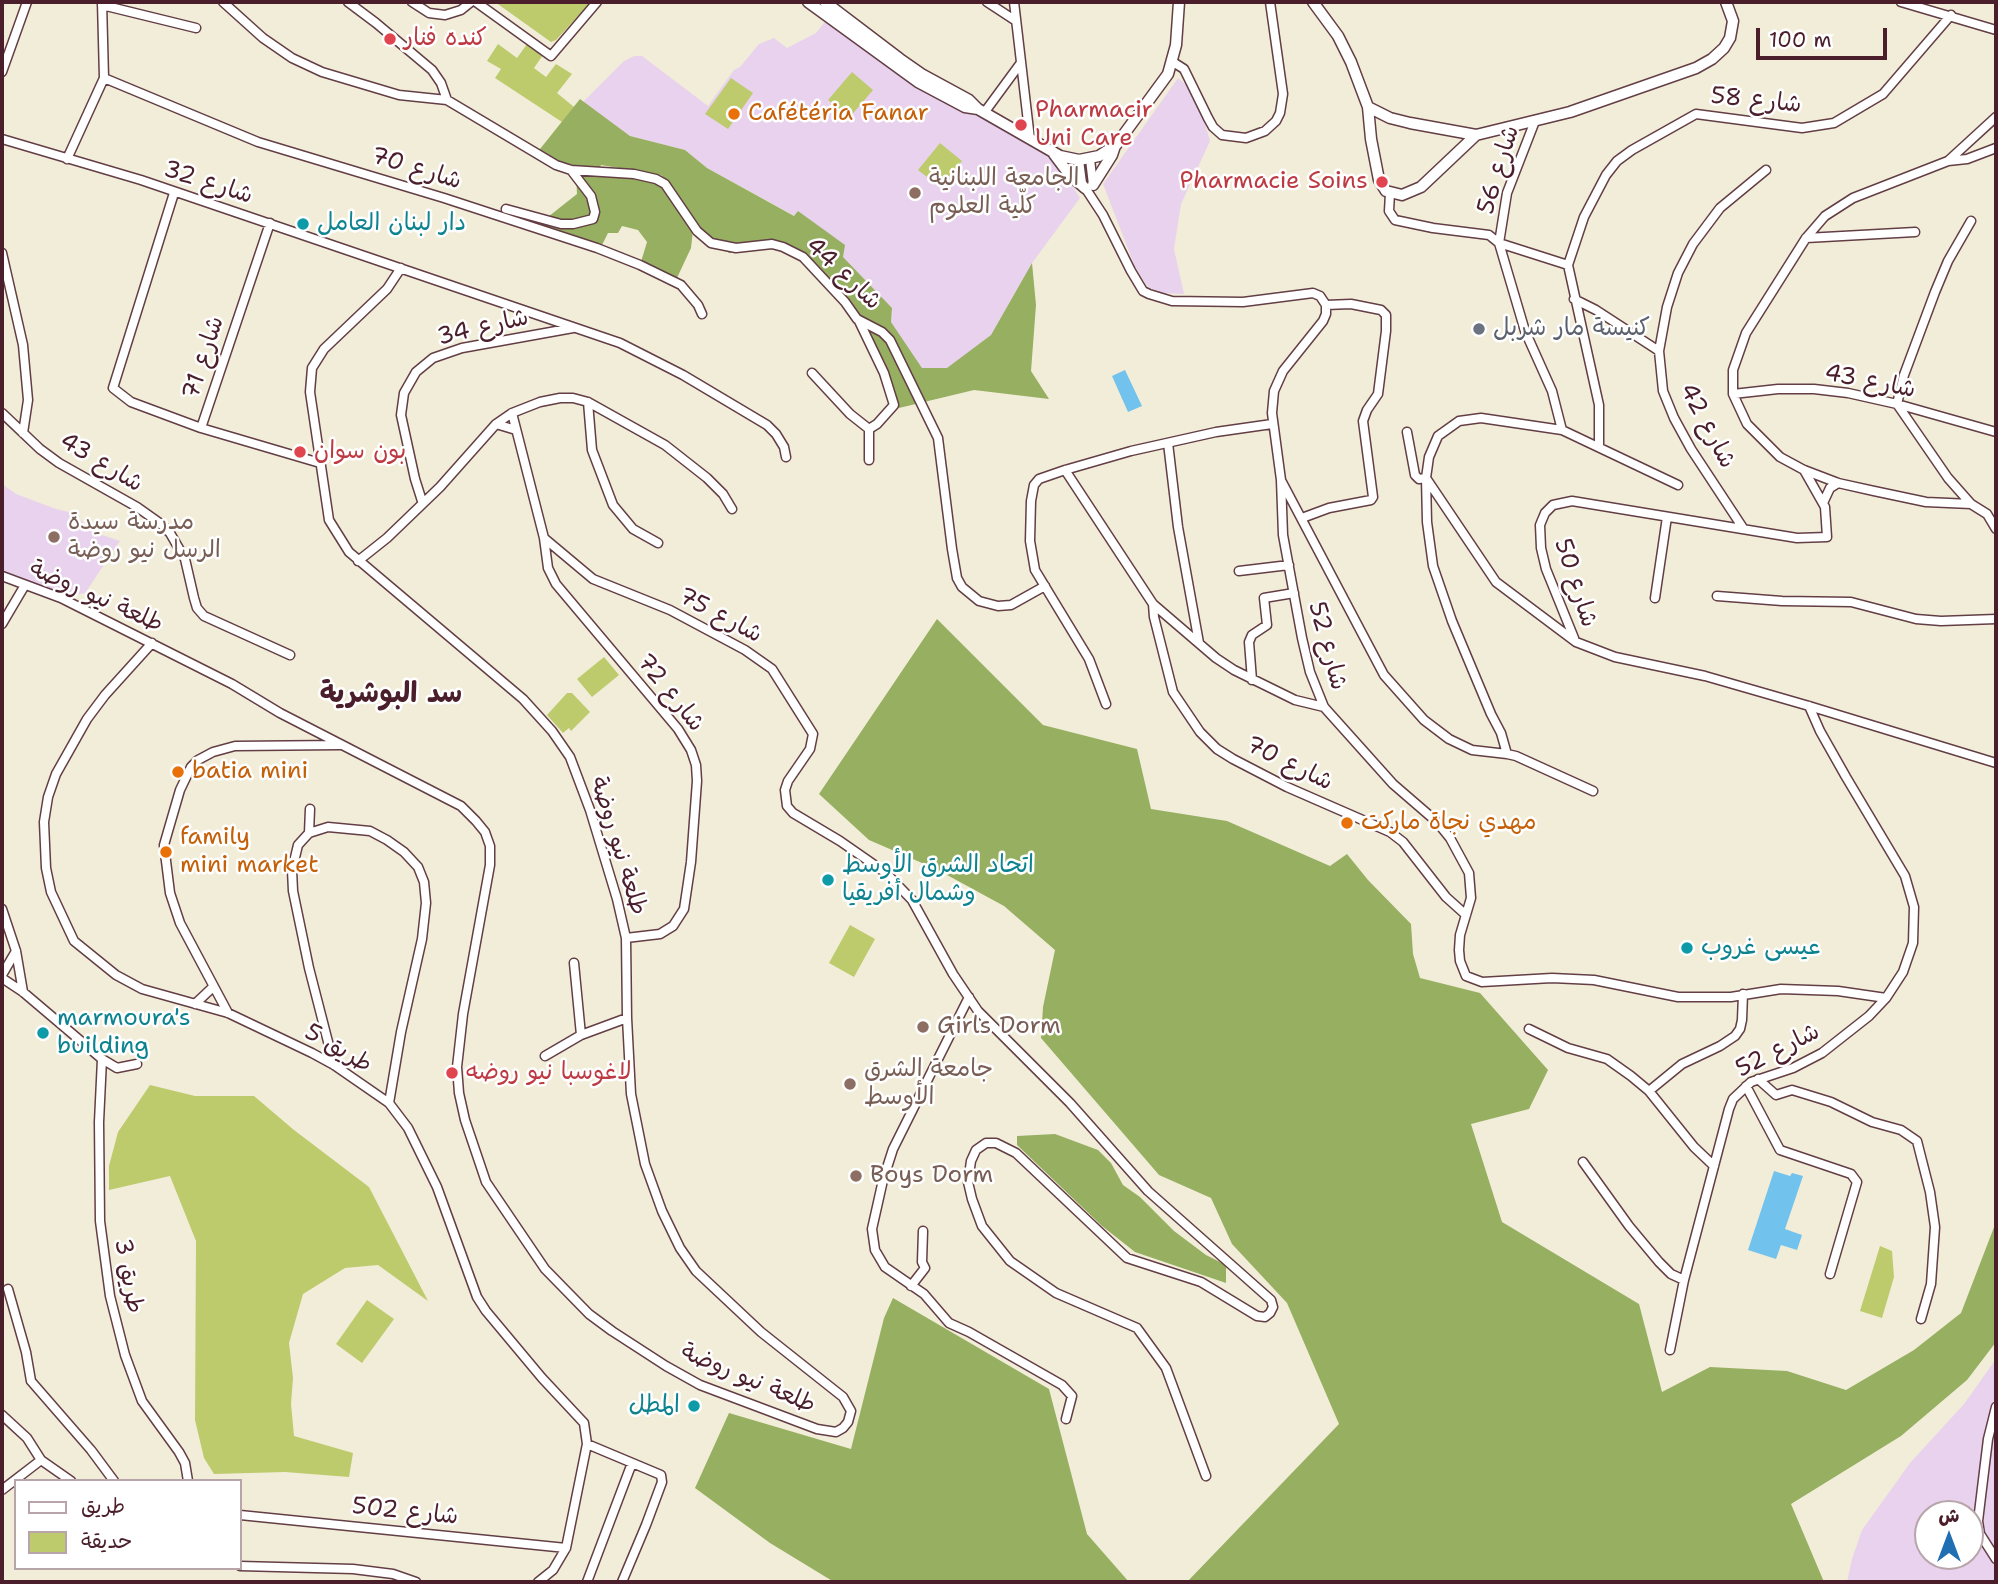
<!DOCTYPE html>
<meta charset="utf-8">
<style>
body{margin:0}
#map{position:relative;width:1998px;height:1584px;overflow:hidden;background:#f2edd9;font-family:"Shantell Sans","Playpen Sans Arabic",sans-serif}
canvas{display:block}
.frame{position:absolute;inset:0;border:4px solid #4a1f2b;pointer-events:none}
.legend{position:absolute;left:14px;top:1479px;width:228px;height:91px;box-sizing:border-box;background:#fff;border:2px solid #b7a5aa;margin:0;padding:9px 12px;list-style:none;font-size:21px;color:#4a1f2b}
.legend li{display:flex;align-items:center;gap:14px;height:35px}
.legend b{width:35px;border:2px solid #b7a5aa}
.north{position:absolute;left:1914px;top:1500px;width:70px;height:70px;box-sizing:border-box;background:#fff;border:2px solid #b7a5aa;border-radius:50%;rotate:0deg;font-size:19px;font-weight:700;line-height:28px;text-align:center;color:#4a1f2b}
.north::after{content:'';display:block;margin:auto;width:24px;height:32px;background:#1f6fb2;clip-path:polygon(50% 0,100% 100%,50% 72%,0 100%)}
.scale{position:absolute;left:1756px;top:28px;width:131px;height:32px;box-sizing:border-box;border:4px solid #4a1f2b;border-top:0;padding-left:9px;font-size:21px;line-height:24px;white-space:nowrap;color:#4a1f2b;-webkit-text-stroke:5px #fff;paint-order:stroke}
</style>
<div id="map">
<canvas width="1998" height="1584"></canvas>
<div class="frame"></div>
<ul class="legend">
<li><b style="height:9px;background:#fff"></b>طريق</li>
<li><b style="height:19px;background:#bdcb6d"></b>حديقة</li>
</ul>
<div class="north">ش</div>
<div class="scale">100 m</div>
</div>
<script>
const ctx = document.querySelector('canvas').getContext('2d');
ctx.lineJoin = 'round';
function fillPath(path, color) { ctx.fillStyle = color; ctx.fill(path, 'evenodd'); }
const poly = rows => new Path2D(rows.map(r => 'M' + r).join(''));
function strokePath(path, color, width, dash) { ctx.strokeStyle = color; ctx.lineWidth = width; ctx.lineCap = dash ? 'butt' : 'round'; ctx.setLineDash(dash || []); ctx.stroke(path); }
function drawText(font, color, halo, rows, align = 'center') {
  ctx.font = font + ' "Shantell Sans","Playpen Sans Arabic",sans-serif'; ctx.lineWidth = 5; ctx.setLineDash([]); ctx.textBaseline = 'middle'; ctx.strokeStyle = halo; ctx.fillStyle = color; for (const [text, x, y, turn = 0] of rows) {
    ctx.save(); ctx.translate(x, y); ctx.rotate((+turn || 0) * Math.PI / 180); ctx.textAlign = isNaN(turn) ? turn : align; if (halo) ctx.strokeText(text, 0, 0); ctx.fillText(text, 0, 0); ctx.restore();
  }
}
const built = poly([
 [828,18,1051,151,1080,198,1032,263,991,335,947,369,922,368,891,322,892,308,798,211,795,216,707,168,685,150,630,136,583,102,624,61,634,56,642,56,708,106,734,70,740,67,759,44,774,38,787,48,816,33],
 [1178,78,1196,93,1210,141,1181,204,1174,249,1184,294,1162,293,1148,287,1135,267,1103,184],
 [2,484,16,494,56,509,73,513,93,532,120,541,85,593,68,596,2,570],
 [1996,1359,1996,1582,1847,1582,1852,1559,1862,1530,1910,1463,1964,1404],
 [1928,1514,1970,1514,1970,1556,1928,1556]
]);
const green = poly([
 [495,2,591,2,556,40,551,42],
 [498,44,517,58,527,44,543,55,534,68,546,77,556,64,572,74,557,93,574,107,562,122,495,78,501,69,487,61],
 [852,72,873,90,849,118,828,100],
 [731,78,753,93,728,129,705,114],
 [940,143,962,161,940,187,918,170],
 [604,657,619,675,592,697,577,679],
 [567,693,572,693,590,712,571,731,569,728,563,733,547,715],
 [850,925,875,939,854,977,829,963],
 [150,1085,195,1096,254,1096,294,1130,369,1187,428,1301,378,1265,345,1268,303,1294,289,1343,293,1378,291,1404,294,1436,353,1453,349,1477,285,1472,214,1474,204,1458,195,1420,196,1241,170,1176,109,1190,109,1166,118,1132],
 [1880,1246,1892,1251,1894,1277,1882,1318,1860,1311],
 [367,1300,394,1319,362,1363,336,1344]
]);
const forest = poly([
 [580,99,630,136,685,150,707,168,794,216,798,211,845,245,843,257,892,308,891,322,922,368,947,368,991,335,1032,263,1036,305,1031,371,1049,399,974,390,899,408,860,316,803,257,762,247,729,253,707,236,661,175,601,165,598,171,658,181,693,230,691,248,676,280,640,265,647,242,638,230,622,226,618,233,608,233,601,247,534,228,577,194,576,173,536,154],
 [937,619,1043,725,1137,749,1151,809,1227,821,1330,866,1347,854,1368,880,1411,924,1413,954,1420,978,1480,993,1548,1070,1529,1109,1471,1124,1502,1222,1639,1304,1662,1392,1710,1367,1787,1371,1846,1390,1914,1350,1961,1313,1996,1222,1996,1342,1967,1380,1901,1436,1791,1504,1824,1582,1187,1582,1339,1424,1287,1303,1232,1244,1211,1198,1159,1175,1041,1038,1043,1007,1055,950,1004,906,936,869,869,840,819,794],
 [1055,1134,1098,1150,1111,1163,1123,1185,1140,1197,1174,1231,1206,1255,1226,1265,1226,1283,1135,1252,1102,1226,1017,1145,1017,1136],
 [893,1298,1049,1389,1087,1534,1129,1582,834,1582,770,1543,695,1488,729,1413,851,1449,884,1318]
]);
const water = poly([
 [1125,370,1142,406,1128,412,1112,376],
 [1774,1171,1790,1176,1792,1173,1803,1176,1785,1229,1802,1235,1797,1250,1781,1245,1776,1259,1748,1250]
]);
const minor = poly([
 [223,2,263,38,292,58,322,72,399,95,447,100,556,165,571,170,634,174,656,179,665,184,697,231,711,243,736,248,772,244,783,247,803,257,845,302,857,319,882,332,890,340,938,438,952,549,957,578,962,587,979,601,998,606,1011,605,1045,586],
 [348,2,376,23,432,70,441,83,447,100],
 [412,2,429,13,445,15,461,10,471,2],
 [476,2,551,56,597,2],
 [987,2,1016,21],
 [1014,2,1030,139],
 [1901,2,1996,30],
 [102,5,196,28],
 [1173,62,1184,69,1208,118,1213,127,1222,135,1246,138,1265,131,1276,121,1280,113,1283,94,1270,2],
 [2,72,27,2],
 [104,78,258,142,444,198,597,248,640,265,681,285,698,305,702,314],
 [984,113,1020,64],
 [1535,121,1507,193,1499,243,1525,331,1552,391,1562,430],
 [2,139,141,180,620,343,683,375,767,425,776,434,784,447,786,457],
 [67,159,104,78,102,2],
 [1090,159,1093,185],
 [1079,160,1082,183,1103,215,1131,271,1143,291,1149,294,1172,301,1243,302,1313,293,1320,296,1326,305,1326,314,1323,321,1283,371,1274,391,1272,413,1281,480,1283,535,1302,638,1310,672,1324,707,1393,784,1437,822,1450,838,1469,873,1471,898,1460,935,1459,950,1460,961,1466,976,1482,982,1552,978,1594,980,1678,997,1731,997,1781,989,1838,991,1886,998],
 [1948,161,1996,117],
 [174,193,113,388,131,402,201,428,320,463],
 [1390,193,1389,211,1395,220,1433,228,1489,235,1499,243,1568,265],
 [506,209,561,224,573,224,593,219,595,212,591,196,571,170],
 [1806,238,1915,232],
 [2,253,23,345,28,400,23,433],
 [1574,299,1596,310,1659,351],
 [812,373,850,414,869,429,877,424,894,405,884,373,859,321],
 [1733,394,1778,389,1814,389,1848,393,1897,404,1996,432],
 [588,402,592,450,613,505,633,529,658,543],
 [1897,404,1904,375,1935,292,1948,261,1971,221],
 [1897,404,1948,478,1971,504,1987,514,1996,529],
 [2,413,40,449,59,463,137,507,161,524,170,533,185,559,194,598,197,608,204,616,290,655],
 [512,413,544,538,593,579,670,610,745,650,772,669,813,734,810,749,788,781,785,790,787,806,793,813,840,841,886,873,912,900,953,974,978,1011,1070,1103,1148,1191,1271,1300,1273,1307,1270,1313,1265,1317,1257,1316,1201,1282,1127,1258,1016,1153,996,1143,986,1143,976,1150,971,1161,968,1182,972,1199,982,1226,1010,1261,1056,1293,1137,1328,1166,1368,1206,1476],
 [496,424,516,430],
 [201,428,270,223],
 [869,429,869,460],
 [1407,432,1415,475,1419,479,1426,478],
 [1168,443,1178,527,1199,643],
 [1599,446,1599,405,1568,265,1584,217,1606,175,1617,161,1632,150,1696,114,1802,128,1834,123,1883,94,1951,15],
 [1065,470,1153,604,1216,658,1234,670,1295,700,1324,707],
 [1426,478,1496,582,1576,642,1615,657,1705,676,1809,706,1996,763],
 [1282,482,1384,675,1424,720,1449,739,1472,750,1507,754,1501,733,1491,714,1452,621,1433,566,1427,522,1426,478,1429,457,1438,436,1459,421,1481,418,1562,430,1678,485],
 [422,501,415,479,401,415,404,393,416,372,433,358,462,348,573,328],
 [1823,503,1830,488,1838,483],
 [1971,504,1926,502,1874,491,1838,483,1804,470,1780,457,1747,424,1733,394,1733,370,1746,333,1806,238,1825,216,1853,198,1948,161,1967,159,1996,148],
 [1302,518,1329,508,1371,500,1373,497,1363,421,1367,410,1378,394,1386,331,1386,315,1381,310,1351,304,1326,305],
 [1743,528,1691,449,1674,418,1663,391,1659,351,1667,307,1678,273,1693,244,1720,208,1766,170],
 [544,538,548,568,556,584,678,729,691,750,696,765,697,781,691,862,684,909,673,926,660,934,626,938],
 [358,561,387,538,440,487,496,424,512,413,540,402,560,398,573,398,588,402,665,445,707,478,723,494,732,509],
 [1239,571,1289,565],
 [2,576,61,598,232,684,280,713,461,806,476,821,485,832,490,846,490,865,463,1014,457,1067,459,1093,465,1120,486,1182,545,1269,589,1314,612,1331,666,1366,700,1385,817,1429,836,1432,843,1428,848,1422,851,1411,843,1397,761,1332,696,1271,680,1248,662,1211,645,1164,631,1094,627,1018,626,938,617,899,590,810,570,757,552,731,523,699,349,552,329,520,310,392,312,368,324,349,387,289,401,268],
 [1717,596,1782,601,1851,602,1916,619,1941,621,1996,619],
 [1655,598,1667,517],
 [1153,604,1154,617,1173,692,1200,732,1217,749,1233,759,1287,787,1390,832,1403,842,1446,897,1466,915],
 [2,624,25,585],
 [1574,638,1546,569,1541,548,1540,525,1545,513,1553,505,1572,501,1797,538,1827,537,1825,507,1804,470],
 [152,643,105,695,87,719,56,774,48,797,44,822,46,868,51,892,74,941,116,975,142,989,228,1013,312,1053,334,1065,389,1103,408,1128,437,1187,477,1297,486,1311,542,1378,584,1423,587,1444,566,1548,553,1570,538,1582],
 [1252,680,1249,642,1252,635,1267,625,1264,598,1294,593],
 [1106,704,1089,659,1035,570,1030,541,1031,501,1034,485,1039,479,1065,470,1131,451,1216,432,1272,424],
 [1507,754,1516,756,1593,791],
 [309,833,310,809],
 [2,909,16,951,23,992],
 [574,963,581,1035],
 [2,975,16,951],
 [2,978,23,992,102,1059,117,1068,137,1064],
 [969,997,893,1149,883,1180,872,1229,875,1250,885,1267,924,1294,949,1323,969,1332,1062,1385,1072,1396,1066,1419],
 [195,1004,213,987],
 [228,1013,180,923,170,893,164,845,180,790,191,767,198,760,213,752,235,746,340,745],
 [1529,1029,1568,1048,1607,1059,1631,1076,1649,1091,1694,1147,1714,1166],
 [545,1056,581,1035,627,1018],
 [102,1059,99,1122,100,1221,110,1296,125,1355,142,1401,179,1452,185,1463,188,1481],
 [334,1065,309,968,293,891,292,870,298,845,309,833,328,827,370,831,387,840,404,852,418,867,424,882,426,903,422,939,401,1032,389,1103],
 [1758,1079,1776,1095,1792,1090,1831,1102,1872,1122,1901,1130,1917,1141,1930,1192,1935,1227,1931,1284,1921,1319],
 [1746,1086,1780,1150,1851,1174,1857,1182,1830,1274],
 [1649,1091,1682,1064,1720,1046,1735,1036,1740,1029,1742,1020,1743,994],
 [1583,1162,1629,1226,1659,1262,1671,1274,1684,1280],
 [911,1286,925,1268,922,1262,923,1231],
 [8,1289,26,1352,31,1381,91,1450,114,1481],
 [1670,1350,1684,1280,1729,1109,1733,1099,1751,1082,1793,1068,1822,1053,1869,1016,1886,998,1903,972,1913,943,1914,907,1905,876,1846,777,1820,731,1809,706],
 [1996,1407,1988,1439,1978,1521,1980,1534,1996,1559],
 [2,1415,27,1438,41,1460,71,1481],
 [587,1444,661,1475,662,1482,646,1525,622,1582],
 [2,1490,41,1460],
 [240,1515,566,1548],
 [240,1566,353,1569,393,1574,416,1582],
 [587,1582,632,1463]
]);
const tertiary = poly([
 [808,2,918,82,965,107,978,109],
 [825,2,900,59,923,75,969,100,978,109,1060,156,1079,160,1099,156,1116,145,1168,74,1176,45,1179,2],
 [1313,2,1338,36,1351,62,1368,107,1371,139,1379,180,1386,191,1402,195,1421,187,1476,135],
 [1368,107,1390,118,1410,123,1476,135,1570,112,1696,68,1712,59,1724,48,1730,38,1733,21,1726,2],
 [1054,154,1069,174,1085,188],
 [1093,185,1112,155,1115,146]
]);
const markers = [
 [390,39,7,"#e0444e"],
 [734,114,7,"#e8710a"],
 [1021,125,7,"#e0444e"],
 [1382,182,7,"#e0444e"],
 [915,193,7,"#8d6e63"],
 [303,224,7,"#0f9aa8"],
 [1479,329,7,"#6b7280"],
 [300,452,7,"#e0444e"],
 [54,537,7,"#8d6e63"],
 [178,772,7,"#e8710a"],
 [1347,823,7,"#e8710a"],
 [166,852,7,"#e8710a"],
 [828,880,7,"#0f9aa8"],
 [1687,948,7,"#0f9aa8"],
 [923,1027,7,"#8d6e63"],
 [43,1033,7,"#0f9aa8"],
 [452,1073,7,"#e0444e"],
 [850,1084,7,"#8d6e63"],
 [856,1176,7,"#8d6e63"],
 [694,1406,7,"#0f9aa8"]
];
const healthNames = [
 ["كنده فنار",404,39],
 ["Pharmacir",1035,111],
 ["Uni Care",1035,139],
 ["Pharmacie Soins",1368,182,"right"],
 ["بون سوان",314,452],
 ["لاغوسبا نيو روضه",466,1073]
];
const streetNames = [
 ["شارع 58",1756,101,6],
 ["شارع 70",416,169,17],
 ["شارع 56",1499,170,-73],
 ["شارع 32",208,183,18],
 ["شارع 44",843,274,43],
 ["شارع 34",483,328,-13],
 ["شارع 71",204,358,-72],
 ["شارع 43",1870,382,11],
 ["شارع 42",1707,426,62],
 ["شارع 43",101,463,31],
 ["شارع 50",1575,583,72],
 ["طلعة نيو روضة",96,597,24],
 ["شارع 75",720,616,28],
 ["شارع 52",1327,646,75],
 ["شارع 72",670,693,51],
 ["شارع 70",1289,764,26],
 ["طلعة نيو روضة",618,846,73],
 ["طريق 5",338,1049,30],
 ["شارع 52",1778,1051,-27],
 ["طريق 3",128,1276,80],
 ["طلعة نيو روضة",748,1379,23],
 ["شارع 502",405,1512,6]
];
const foodNames = [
 ["Cafétéria Fanar",748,114],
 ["batia mini",192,772],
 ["مهدي نجاة ماركت",1361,823],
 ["family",180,838],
 ["mini market",180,866]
];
const educationNames = [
 ["الجامعة اللبنانية",929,179],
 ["كلّية العلوم",929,207],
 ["مدرسة سيدة",68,523],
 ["الرسل نيو روضة",68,551],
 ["Girls Dorm",937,1027],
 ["جامعة الشرق",864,1070],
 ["الأوسط",864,1098],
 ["Boys Dorm",870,1176]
];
const cultureNames = [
 ["دار لبنان العامل",317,224],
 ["اتحاد الشرق الأوسط",842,866],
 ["وشمال أفريقيا",842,894],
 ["عيسى غروب",1701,948],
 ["marmoura's",57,1019],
 ["building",57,1047],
 ["المطل",680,1406,"right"]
];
const worshipNames = [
 ["كنيسة مار شربل",1493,329]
];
const quarterNames = [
 ["سد البوشرية",391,695]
];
fillPath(built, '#e8d2ee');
fillPath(green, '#bdcb6d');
fillPath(forest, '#96af60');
fillPath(water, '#71c2ec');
strokePath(minor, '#633e45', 11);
strokePath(tertiary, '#633e45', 13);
strokePath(minor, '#fff', 8);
strokePath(tertiary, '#fff', 10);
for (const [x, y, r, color] of markers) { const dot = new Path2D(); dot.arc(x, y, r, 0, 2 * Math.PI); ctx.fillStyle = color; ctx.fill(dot); strokePath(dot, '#fff', 2.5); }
drawText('24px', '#be3a42', '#fff', healthNames, 'left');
drawText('24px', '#4a1f2b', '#fff', streetNames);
drawText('24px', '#c56008', '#fff', foodNames, 'left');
drawText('24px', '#785e54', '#fff', educationNames, 'left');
drawText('24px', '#0d838f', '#fff', cultureNames, 'left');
drawText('24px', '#5b616d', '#fff', worshipNames, 'left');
drawText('bold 28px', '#4a1f2b', '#fff', quarterNames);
</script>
